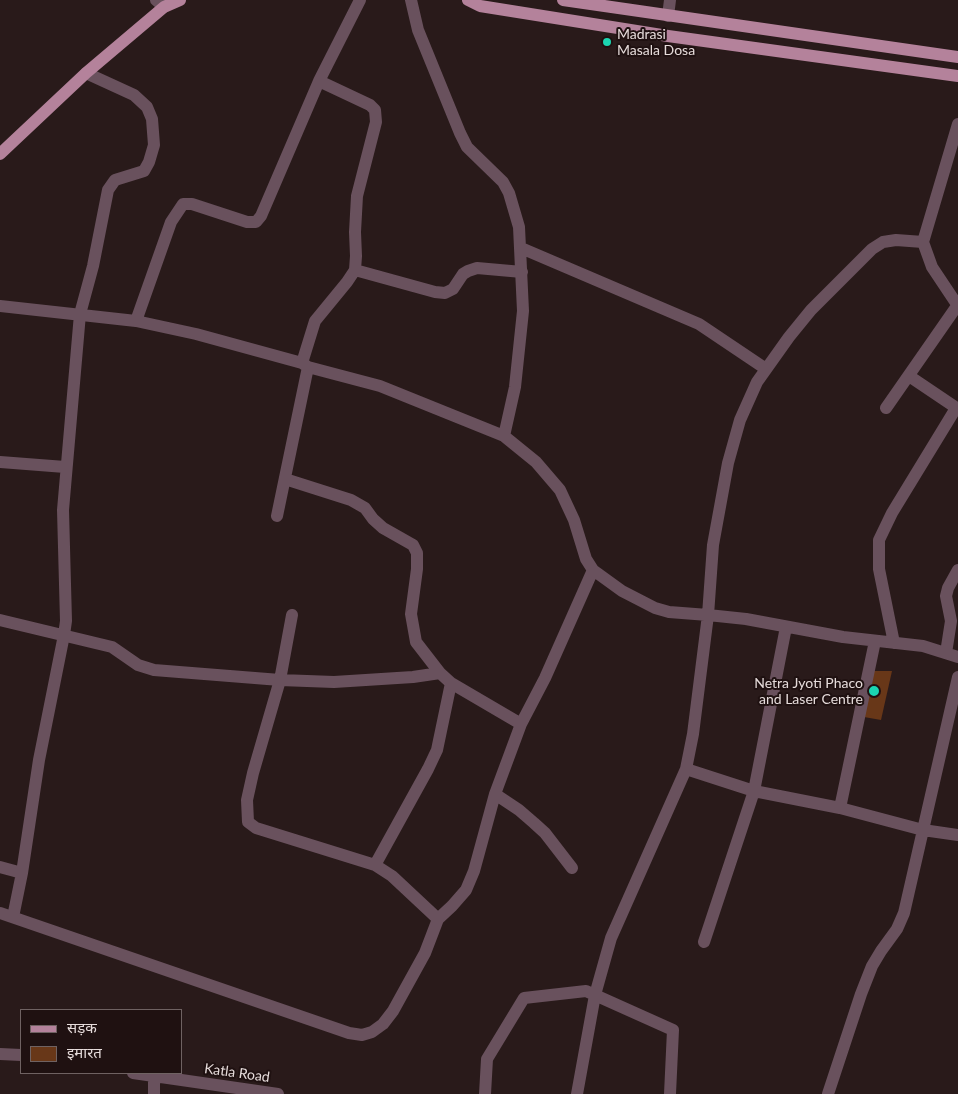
<!DOCTYPE html>
<html>
<head>
<meta charset="utf-8">
<style>
  body { margin:0 }
  #map { position:relative; width:958px; height:1094px; overflow:hidden; background:#291a1a; font-family:Lato,"Noto Sans Devanagari",sans-serif }
  canvas { display:block }
  .legend { position:absolute; left:20px; top:1009px; width:162px; height:65px; box-sizing:border-box; background:#1f1111; border:1px solid #6f6262; margin:0; padding:6px 9px; list-style:none; font-size:15px; color:#e6dcdb }
  .legend li { display:flex; align-items:center; gap:10px; height:25px }
  .legend b { width:25px; border:1px solid #6f6262 }
</style>
</head>
<body>
<div id="map">
<canvas width="958" height="1094"></canvas>
<ul class="legend">
<li><b style="height:6px;background:#b4829b"></b>सड़क</li>
<li><b style="height:14px;background:#683718"></b>इमारत</li>
</ul>
</div>
<script>
const g = document.querySelector('canvas').getContext('2d');
g.lineJoin = 'round';
function fillPath(path, color) { g.fillStyle = color; g.fill(path, 'evenodd'); }
const poly = rows => new Path2D(rows.map(r => 'M' + r).join(''));
function stroke(path, color, width, dash) { g.strokeStyle = color; g.lineWidth = width; g.lineCap = dash ? 'butt' : 'round'; g.setLineDash(dash || []); g.stroke(path); }
function label(font, color, halo, rows, align = 'center') {
  g.font = font + ' Lato,sans-serif'; g.lineWidth = 4; g.setLineDash([]); g.textBaseline = 'middle'; g.strokeStyle = halo; g.fillStyle = color; for (const [text, x, y, turn = 0] of rows) {
    g.save(); g.translate(x, y); g.rotate((+turn || 0) * Math.PI / 180); g.textAlign = isNaN(turn) ? turn : align; if (halo) g.strokeText(text, 0, 0); g.fillText(text, 0, 0); g.restore();
  }
}
fillPath(poly([
  [873,671,892,671,881,720,864,717]
]), '#683718');
stroke(poly([
  [156,0,164,7],
  [411,0,418,30,460,133,467,147,503,182,509,193,519,227,523,311,515,387,504,436],
  [668,16,670,0],
  [958,124,923,242,932,267,958,306],
  [521,248,699,324,766,369],
  [355,270,435,292,445,293,453,289,463,274,468,271,477,268,522,272],
  [0,306,136,321,196,334,302,363,308,367,380,386,504,436,536,462,560,490,574,520,586,559,593,570,622,591,655,608,669,612,708,615,713,545,728,463,740,420,757,382,789,337,811,310,872,249,883,242,896,240,923,242],
  [136,321,171,222,183,204,192,204,247,222,256,222,261,216,319,81,360,0],
  [302,363,315,321,347,282,355,270,356,256,355,232,357,196,376,122,375,110,370,105,319,81],
  [909,376,958,409],
  [886,408,957,306],
  [0,462,65,467],
  [285,479,351,500,365,508,373,519,383,528,413,545,417,553,417,569,411,614,416,642,440,673,451,683,521,724],
  [277,516,308,367],
  [292,615,280,680,253,773,247,800,248,822,256,828,375,865,392,876,438,919],
  [0,620,112,647,138,665,154,670,280,680,334,682,413,677,440,673],
  [894,643,879,569,879,540,892,513,956,408],
  [946,653,951,621,946,596,948,588,958,570],
  [686,769,754,791,840,808,923,830,958,835],
  [495,794,519,810,534,823,545,833,572,868],
  [840,808,875,641],
  [375,865,428,769,437,750,451,683],
  [0,867,22,873],
  [0,913,349,1033,362,1035,372,1032,383,1024,393,1011,425,953,438,919,452,906,466,890,474,871,495,794,521,724,545,678,593,570],
  [13,917,22,873,39,760,64,635,66,621,63,510,80,314,93,266,108,190,115,180,144,171,149,162,154,145,152,119,147,107,134,95,86,73],
  [704,942,754,791,786,627],
  [0,1054,21,1055],
  [133,1073,278,1094],
  [154,1094,154,1076],
  [485,1094,487,1059,524,998,586,991,673,1030,670,1094],
  [577,1094,595,995,611,938,686,769,693,734,708,615,746,619,843,637,923,646,958,657],
  [828,1094,861,994,872,966,881,951,897,929,904,913,958,677]
]), '#69515d', 12);
stroke(poly([
  [468,0,480,6,668,36,958,76],
  [563,0,958,57],
  [0,154,86,73,164,7,180,0]
]), '#b4829b', 12);
for (const [x, y, r, color] of [
  [607,42,5,"#1bd5b1"],
  [874,691,6,"#1bd5b1"]
]) { const dot = new Path2D(); dot.arc(x, y, r, 0, 2 * Math.PI); g.fillStyle = color; g.fill(dot); stroke(dot, '#1f1111', 2); }
label('14px', '#e6dcdb', '#1f1111', [
  ["Madrasi",617,34],
  ["Masala Dosa",617,50],
  ["Netra Jyoti Phaco",863,683,"right"],
  ["and Laser Centre",863,699,"right"]
], 'left');
label('14px', '#e6dcdb', '#1f1111', [
  ["Katla Road",237,1073,8]
]);
</script>
</body>
</html>
